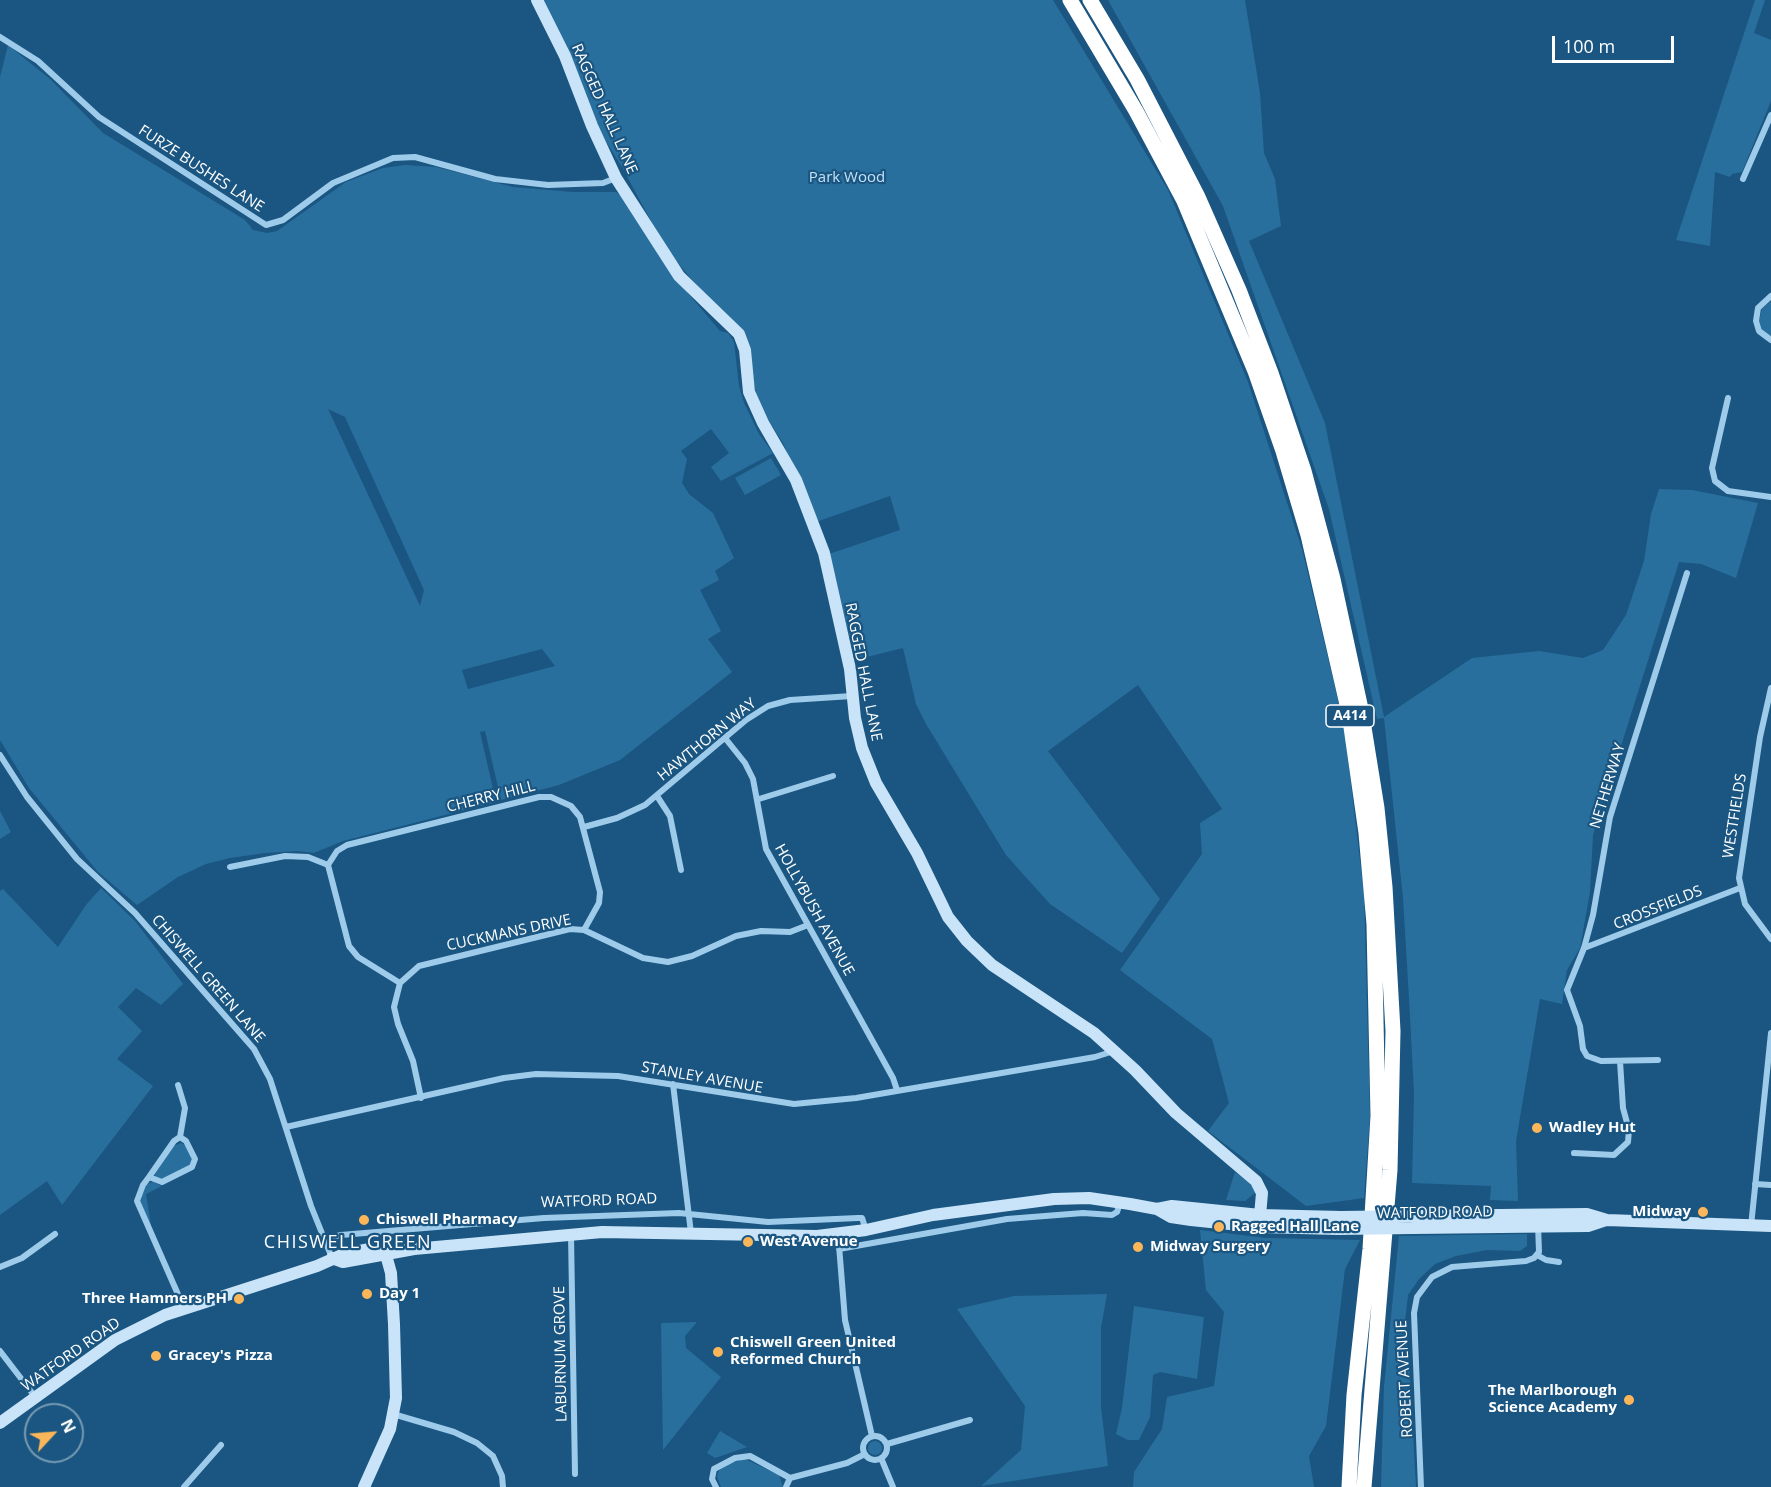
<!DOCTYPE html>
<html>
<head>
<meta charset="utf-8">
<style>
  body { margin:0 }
  #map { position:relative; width:1771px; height:1487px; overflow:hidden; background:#1a5681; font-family:"Open Sans",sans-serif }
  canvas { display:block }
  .north { position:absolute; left:24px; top:1403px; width:60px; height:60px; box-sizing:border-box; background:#1a5681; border:2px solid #769ab3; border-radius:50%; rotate:64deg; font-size:16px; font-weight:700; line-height:24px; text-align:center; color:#fff }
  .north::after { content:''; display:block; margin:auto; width:21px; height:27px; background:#fcb65a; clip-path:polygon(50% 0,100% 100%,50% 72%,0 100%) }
  .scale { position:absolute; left:1552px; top:36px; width:122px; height:27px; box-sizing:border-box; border:3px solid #fff; border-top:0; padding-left:8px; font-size:18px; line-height:21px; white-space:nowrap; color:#fff; -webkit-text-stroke:4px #1a5681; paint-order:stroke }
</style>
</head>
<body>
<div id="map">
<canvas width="1771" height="1487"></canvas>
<div class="north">N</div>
<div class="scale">100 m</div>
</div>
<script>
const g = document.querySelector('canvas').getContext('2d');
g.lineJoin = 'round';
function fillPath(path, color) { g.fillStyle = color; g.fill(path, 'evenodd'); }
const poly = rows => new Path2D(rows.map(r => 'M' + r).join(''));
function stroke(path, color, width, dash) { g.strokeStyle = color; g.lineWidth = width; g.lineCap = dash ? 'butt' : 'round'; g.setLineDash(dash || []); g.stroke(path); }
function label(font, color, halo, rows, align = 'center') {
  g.font = font + ' "Open Sans",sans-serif'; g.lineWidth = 4.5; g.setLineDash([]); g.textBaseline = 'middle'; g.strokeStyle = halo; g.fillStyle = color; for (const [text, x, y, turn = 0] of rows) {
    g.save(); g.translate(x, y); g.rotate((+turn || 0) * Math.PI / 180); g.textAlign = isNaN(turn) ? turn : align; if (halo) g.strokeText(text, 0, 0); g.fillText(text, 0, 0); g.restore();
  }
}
fillPath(poly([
  [535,0,1053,0,1168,190,1248,382,1302,549,1344,725,1364,894,1370,1117,1364,1198,1306,1206,1208,1131,1229,1103,1212,1039,1120,970,1202,854,1200,823,1222,809,1138,685,1048,751,1160,899,1122,953,1050,904,1006,855,926,724,916,704,903,648,855,660,829,554,900,530,890,496,816,522,783,443,758,404,745,336,714,307,665,247,623,169,594,122],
  [1108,0,1245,0,1260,93,1264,153,1275,179,1281,226,1249,241,1325,423,1384,717,1472,658,1539,651,1583,658,1603,650,1626,615,1644,561,1651,514,1659,489,1692,490,1758,503,1736,578,1701,564,1679,562,1593,835,1590,892,1580,948,1567,970,1562,1004,1540,999,1516,1141,1518,1201,1490,1200,1491,1186,1412,1183,1414,1093,1409,998,1403,898,1384,718,1377,719,1329,509,1223,206],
  [1755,0,1765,0,1754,33,1771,40,1771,101,1742,172,1732,174,1730,177,1715,172,1710,246,1676,240],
  [8,45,50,79,103,133,245,220,253,230,267,233,277,231,346,182,383,168,405,165,436,167,513,187,573,192,616,192,629,203,675,278,720,331,728,333,734,342,739,386,744,403,759,434,773,453,721,481,711,467,729,453,711,429,681,451,687,459,682,483,689,494,713,513,734,558,715,571,719,580,700,590,721,631,708,639,732,672,620,760,559,785,501,800,485,731,480,732,496,802,343,841,314,853,298,851,265,853,230,858,206,864,178,877,137,905,98,872,29,788,0,740,0,77],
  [328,409,345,417,424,590,420,606],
  [542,649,555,666,468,689,462,670],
  [1771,301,1771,337,1762,330,1759,321,1762,309],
  [771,458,781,475,745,495,735,478],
  [0,811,11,832,0,839],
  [101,888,135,921,183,984,161,1005,136,988,118,1007,142,1031,117,1059,153,1086,62,1205,47,1181,0,1215,0,891,3,889,58,947,86,905],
  [181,1143,185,1145,192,1157,192,1164,162,1180,156,1178,155,1174,174,1146],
  [1235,1172,1249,1182,1256,1192,1245,1201,1226,1200],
  [153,1182,162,1186,146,1194,152,1232,140,1201,147,1184],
  [1200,1230,1266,1238,1360,1240,1345,1269,1326,1426,1309,1456,1314,1487,1133,1487,1134,1472,1162,1429,1167,1397,1214,1386,1224,1312,1206,1290],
  [1527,1234,1527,1246,1520,1251,1487,1250,1456,1256,1435,1264,1419,1279,1408,1295,1405,1322,1410,1376,1416,1487,1381,1487,1384,1387,1399,1236],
  [1107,1294,1101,1328,1101,1407,1108,1466,981,1486,1021,1450,1025,1406,957,1309,1014,1296],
  [1134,1306,1204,1317,1197,1379,1160,1372,1153,1375,1150,1417,1139,1440,1128,1440,1116,1434,1122,1408],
  [697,1322,685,1336,686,1348,721,1377,663,1450,661,1323],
  [720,1431,747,1447,715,1458,707,1453],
  '868 1448a7 7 0 1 1 14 0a7 7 0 1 1-14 0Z',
  [745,1459,779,1475,783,1487,721,1487,717,1477,719,1470,728,1464]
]), '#296f9e');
stroke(poly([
  [0,37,38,61,99,117,266,225,283,220,333,183,393,158,415,157,495,179,548,185,603,183,616,178],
  [1743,179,1771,115],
  [1771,296,1758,308,1756,321,1759,331,1771,340],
  [1728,398,1712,468,1715,481,1728,491,1771,497],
  [1771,688,1760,737,1739,878,1745,904,1771,939],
  [725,738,745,763,753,779,766,849,893,1078,897,1090],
  [0,755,27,797,77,859,135,913,254,1049,270,1079,311,1206,332,1258],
  [657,796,670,816,681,870],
  [759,799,833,776],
  [584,827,617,818,645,805,746,720,768,706,790,700,852,696],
  [328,865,337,851,347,845,539,797,551,797,571,806,580,817,600,892,599,903,584,930],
  [328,865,349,946,358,957,400,983],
  [230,867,285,856,308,857,328,865],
  [1584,948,1740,888],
  [1658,1060,1601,1061,1587,1056,1583,1049,1580,1026,1567,990,1584,948,1593,915,1610,817,1687,573],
  [673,1084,691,1233],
  [178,1085,185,1108,180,1137],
  [421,1098,413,1061,398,1024,394,1007,400,983,419,966,570,929,584,930,643,958,668,962,692,956,736,936,761,931,790,932,808,925],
  [286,1127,504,1078,536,1074,618,1076,794,1104,856,1098,1095,1057,1114,1051],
  [1574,1153,1614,1155,1628,1142,1629,1130,1623,1108,1620,1061],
  [149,1177,162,1182,192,1167,195,1159,186,1141,180,1137,174,1141,149,1177,143,1185,137,1201,184,1308],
  [1755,1184,1771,1185],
  [1751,1226,1771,1033],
  [838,1233,845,1320,872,1436],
  [571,1235,575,1474],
  [326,1239,341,1235,544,1218,679,1213,768,1222,858,1218,862,1218,866,1230],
  [839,1249,1007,1219,1083,1213,1112,1215,1117,1212,1120,1203],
  [1537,1255,1546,1260,1559,1262],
  [0,1267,22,1258,55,1234],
  [0,1351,36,1398],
  [393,1414,454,1432,477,1443,493,1456,502,1476,503,1487],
  '863 1448a12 12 0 1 1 24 0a12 12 0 1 1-24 0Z',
  [887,1444,970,1420],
  [881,1458,893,1487],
  [184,1487,221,1445],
  [716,1487,712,1479,714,1469,735,1458,750,1456,790,1478,847,1463,865,1454],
  [786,1487,790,1478],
  [1421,1487,1414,1313,1417,1297,1432,1277,1452,1267,1526,1261,1534,1258,1539,1252,1538,1224]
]), '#9ecbea', 6);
stroke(poly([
  [537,0,565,56,592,126,616,178,679,276,739,334,745,350,749,392,763,423,796,480,824,553,850,669,855,718,862,748,876,783,917,853,948,917,967,941,992,965,1094,1033,1135,1070,1176,1113,1256,1181,1262,1193,1259,1227],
  [1157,1209,1172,1206,1260,1215,1341,1217],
  [1414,1216,1587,1214,1607,1220,1771,1226],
  [1413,1228,1588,1226,1606,1220],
  [332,1258,343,1262,414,1249,602,1232,817,1236,866,1230,933,1215,1054,1199,1089,1198,1130,1204,1157,1209,1171,1217,1191,1220,1259,1227,1338,1229],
  [0,1423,115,1340,165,1315,317,1266,344,1254,375,1248,386,1255],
  [364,1487,390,1429,396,1398,394,1324,391,1273,386,1255]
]), '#c9e4f8', 12);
stroke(poly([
  [1070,0,1136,111,1184,201,1255,371,1283,451,1308,535,1349,713,1366,833,1374,924,1378,1116,1370,1249,1354,1395,1349,1487],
  [1090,0,1137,79,1198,197,1239,290,1271,373,1304,471,1333,579,1361,709,1377,808,1385,887,1393,1031,1390,1170,1364,1487]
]), '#fff', 15);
stroke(poly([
  [1341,1217,1414,1216],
  [1338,1229,1413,1228]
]), '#c9e4f8', 12);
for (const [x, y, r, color] of [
  [1537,1128,6,"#fcb65a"],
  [1703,1212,6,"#fcb65a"],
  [364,1220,6,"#fcb65a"],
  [1219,1227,6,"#fcb65a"],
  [748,1242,6,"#fcb65a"],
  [1138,1247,6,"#fcb65a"],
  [367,1294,6,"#fcb65a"],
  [239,1299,6,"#fcb65a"],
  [718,1352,6,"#fcb65a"],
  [156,1356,6,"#fcb65a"],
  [1629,1400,6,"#fcb65a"]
]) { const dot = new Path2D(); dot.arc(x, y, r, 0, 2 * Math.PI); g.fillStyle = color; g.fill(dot); stroke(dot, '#1a5681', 2); }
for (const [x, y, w] of [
  [1350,716,48]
]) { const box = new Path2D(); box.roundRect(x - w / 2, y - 11, w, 22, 4.5); g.fillStyle = '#1a5681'; g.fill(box); stroke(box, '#fff', 1.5); }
label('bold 14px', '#fff', null, [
  ["A414",1350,716]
]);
label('15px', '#fff', '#1a5681', [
  ["RAGGED HALL LANE",604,109,66],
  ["FURZE BUSHES LANE",201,169,33],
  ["RAGGED HALL LANE",863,672,79],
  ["HAWTHORN WAY",707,740,-39],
  ["NETHERWAY",1608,786,-73],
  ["CHERRY HILL",491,797,-14],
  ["WESTFIELDS",1735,816,-81],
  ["CROSSFIELDS",1658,908,-22],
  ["HOLLYBUSH AVENUE",814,910,61],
  ["CUCKMANS DRIVE",509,933,-12],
  ["CHISWELL GREEN LANE",208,979,49],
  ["STANLEY AVENUE",702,1078,10],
  ["WATFORD ROAD",599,1201,-2],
  ["WATFORD ROAD",1435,1213,-1],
  ["LABURNUM GROVE",561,1354,-91],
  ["WATFORD ROAD",71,1355,-35],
  ["ROBERT AVENUE",1405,1379,-93]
]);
label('15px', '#c2e2f8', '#1a5681', [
  ["Park Wood",847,178]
]);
label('bold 15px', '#fff', '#1a5681', [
  ["Wadley Hut",1549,1128],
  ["Midway",1691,1212,"right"],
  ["Chiswell Pharmacy",376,1220],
  ["Ragged Hall Lane",1231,1227],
  ["West Avenue",760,1242],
  ["Midway Surgery",1150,1247],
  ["Day 1",379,1294],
  ["Three Hammers PH",227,1299,"right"],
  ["Chiswell Green United",730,1343],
  ["Reformed Church",730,1360],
  ["Gracey's Pizza",168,1356],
  ["The Marlborough",1617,1391,"right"],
  ["Science Academy",1617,1408,"right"]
], 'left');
g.letterSpacing = '1.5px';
label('18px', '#fff', '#1a5681', [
  ["CHISWELL GREEN",348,1243]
]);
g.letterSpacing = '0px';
</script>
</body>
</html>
